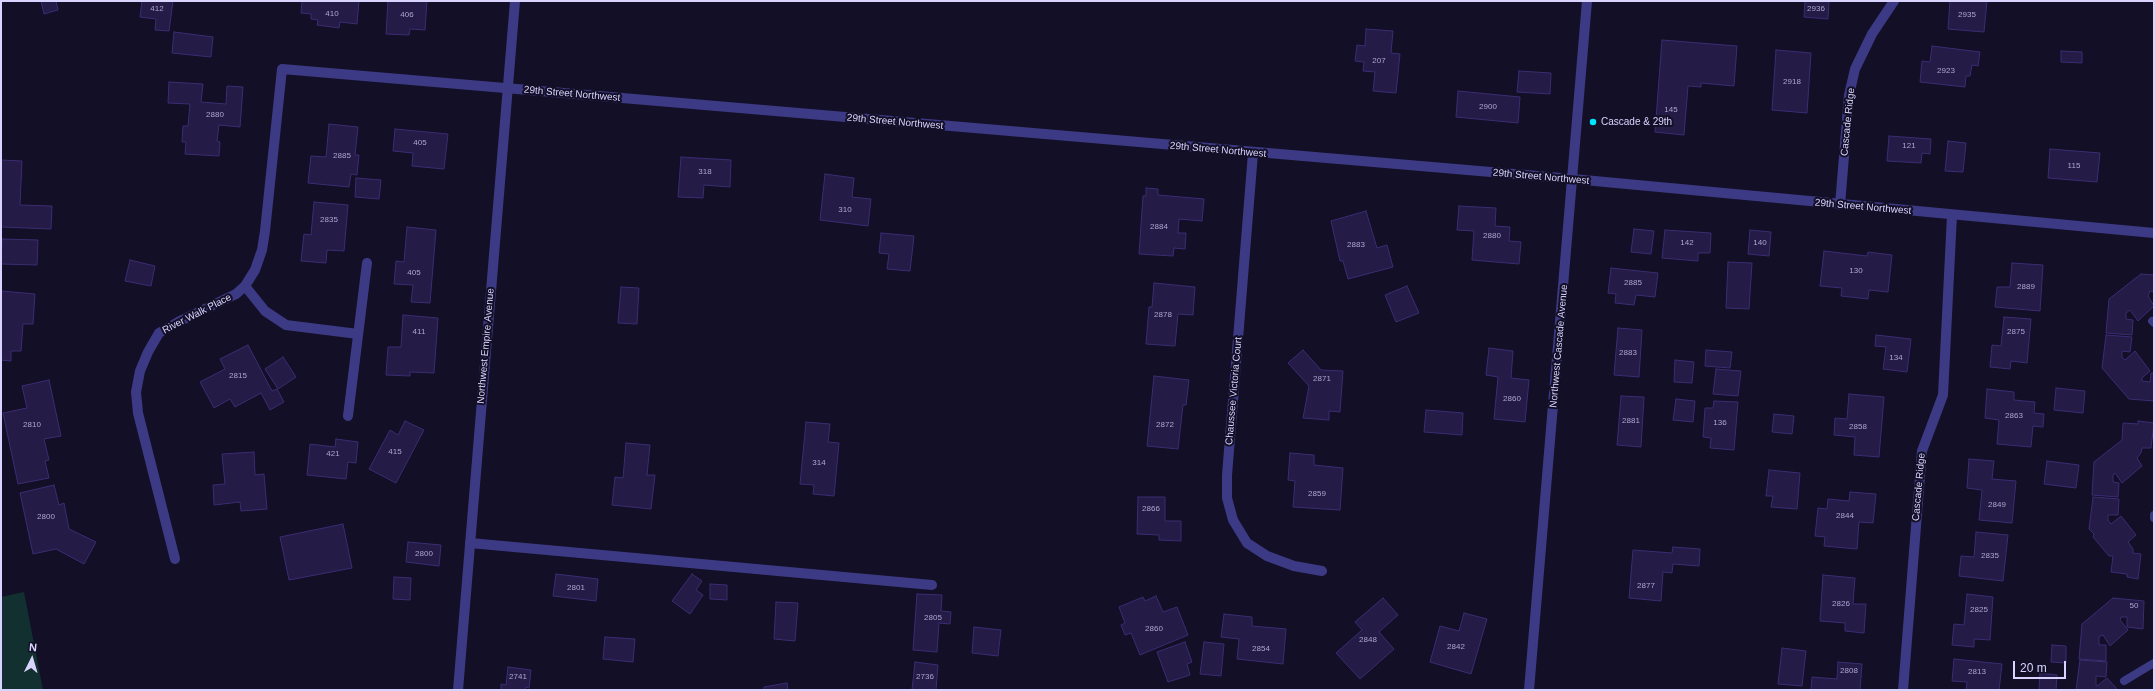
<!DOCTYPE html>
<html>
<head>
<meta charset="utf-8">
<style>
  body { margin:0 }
  #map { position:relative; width:2155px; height:691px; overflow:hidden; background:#130f26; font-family:Helvetica,sans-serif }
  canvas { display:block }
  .frame { position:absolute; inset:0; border:2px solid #d9d4ff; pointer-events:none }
  .north { position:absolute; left:12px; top:639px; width:40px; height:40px; -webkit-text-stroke:3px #130f26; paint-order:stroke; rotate:5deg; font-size:11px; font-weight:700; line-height:16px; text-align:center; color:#d9d4ff }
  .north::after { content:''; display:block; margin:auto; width:14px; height:18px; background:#d9d4ff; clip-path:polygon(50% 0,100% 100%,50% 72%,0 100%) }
  .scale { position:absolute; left:2013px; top:661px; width:53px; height:18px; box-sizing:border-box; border:2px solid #d9d4ff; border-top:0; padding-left:5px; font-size:12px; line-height:14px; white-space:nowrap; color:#d9d4ff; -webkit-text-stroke:3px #130f26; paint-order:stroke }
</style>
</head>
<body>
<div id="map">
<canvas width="2155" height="691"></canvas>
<div class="frame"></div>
<div class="north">N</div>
<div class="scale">20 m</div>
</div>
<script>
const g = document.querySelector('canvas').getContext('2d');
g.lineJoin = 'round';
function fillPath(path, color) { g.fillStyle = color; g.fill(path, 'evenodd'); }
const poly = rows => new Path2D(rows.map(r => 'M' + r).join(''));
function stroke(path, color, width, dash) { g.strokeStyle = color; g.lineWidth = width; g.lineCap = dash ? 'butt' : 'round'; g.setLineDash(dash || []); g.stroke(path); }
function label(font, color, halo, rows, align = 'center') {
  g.font = font + ' Helvetica,sans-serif'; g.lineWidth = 4; g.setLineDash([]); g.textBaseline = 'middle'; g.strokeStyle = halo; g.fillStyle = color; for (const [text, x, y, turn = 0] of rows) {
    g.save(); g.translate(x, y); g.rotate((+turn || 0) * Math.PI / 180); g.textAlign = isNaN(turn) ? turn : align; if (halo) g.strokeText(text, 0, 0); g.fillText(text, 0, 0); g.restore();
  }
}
fillPath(poly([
  [24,592,43,690,1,690,1,597]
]), '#12302f');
const building = poly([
  [41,1,56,1,58,10,44,14,41,1],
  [142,1,173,1,169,31,155,30,156,19,140,17,142,1],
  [302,1,359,1,357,24,340,22,339,28,317,25,318,20,311,19,311,14,301,13,302,1],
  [388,1,427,1,425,30,410,29,409,35,386,34,388,1],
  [1805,1,1829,1,1828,19,1804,17,1805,1],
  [1950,1,1987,1,1984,32,1948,29,1950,1],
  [1366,29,1393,31,1391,53,1400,54,1396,93,1373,91,1375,72,1363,71,1364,62,1355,61,1357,45,1365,46,1366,29],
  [174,32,213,37,211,57,172,53,174,32],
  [1662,40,1737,46,1734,86,1701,83,1701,87,1688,86,1684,135,1655,132,1662,40],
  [1932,46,1980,52,1978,66,1972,65,1970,76,1966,76,1965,87,1920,82,1922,61,1930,62,1932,46],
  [1776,50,1811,53,1807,113,1772,110,1776,50],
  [2061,51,2082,52,2082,63,2061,62,2061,51],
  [1519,71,1551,73,1550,94,1517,92,1519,71],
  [169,82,203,84,201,102,226,104,227,86,243,87,240,127,219,125,217,141,220,142,219,156,185,154,186,142,182,142,183,126,188,126,190,104,168,103,169,82],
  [1458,91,1520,97,1518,123,1456,117,1458,91],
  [329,124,358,127,355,155,359,155,357,175,351,174,349,187,308,183,311,156,326,157,329,124],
  [395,129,448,134,444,169,412,166,413,153,393,151,395,129],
  [1889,136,1931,139,1930,154,1922,153,1921,163,1887,161,1889,136],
  [1948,141,1966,143,1963,172,1945,171,1948,141],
  [2050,149,2100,153,2097,182,2048,178,2050,149],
  [681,157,731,160,730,187,704,185,703,198,678,197,681,157],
  [1,160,22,161,20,205,52,206,51,229,1,227,1,160],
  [825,174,854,178,852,197,871,199,868,226,820,220,825,174],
  [356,178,381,180,379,199,355,197,356,178],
  [1146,188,1158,189,1158,195,1204,199,1202,221,1179,219,1178,233,1186,233,1185,249,1174,248,1173,256,1139,254,1143,196,1146,196,1146,188],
  [314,202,348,205,344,251,327,250,326,263,301,261,304,234,311,235,314,202],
  [1459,206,1496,208,1495,226,1510,227,1509,241,1521,242,1519,264,1472,260,1474,231,1457,230,1459,206],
  [1366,211,1377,248,1387,245,1393,267,1348,279,1343,261,1340,261,1331,221,1366,211],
  [407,227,436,230,430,303,411,302,413,285,394,284,396,261,404,262,407,227],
  [1634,229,1654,231,1651,254,1631,252,1634,229],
  [1665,230,1711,233,1710,253,1698,253,1698,261,1662,258,1665,230],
  [1750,230,1771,232,1769,256,1748,254,1750,230],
  [881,233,914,236,910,271,887,269,889,254,879,253,881,233],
  [2,239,38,240,37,265,1,264,2,239],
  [1824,251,1867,256,1868,252,1892,255,1888,292,1869,290,1868,299,1841,296,1842,288,1820,286,1824,251],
  [130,260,155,266,151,286,125,281,130,260],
  [1728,262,1752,263,1749,309,1726,308,1728,262],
  [2012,263,2043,265,2040,311,1995,307,1997,287,2010,287,2012,263],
  [1611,268,1658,273,1655,297,1636,295,1634,305,1615,303,1616,294,1608,293,1611,268],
  [2141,274,2154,275,2154,292,2150,291,2148,296,2154,306,2138,321,2130,310,2126,313,2126,319,2133,320,2132,335,2106,333,2109,299,2141,274],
  [1154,283,1195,287,1193,315,1178,314,1175,346,1146,344,1149,307,1152,307,1154,283],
  [1407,286,1419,313,1396,322,1385,295,1407,286],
  [621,287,639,288,637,324,618,323,621,287],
  [1,291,35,294,33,324,23,324,21,351,11,351,11,361,1,360,1,291],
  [403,315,438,318,434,373,410,372,410,376,386,375,388,347,401,347,403,315],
  [2004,317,2031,319,2027,363,2011,361,2010,369,1990,367,1992,345,2001,346,2004,317],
  [1618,328,1642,330,1639,377,1614,375,1618,328],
  [1876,335,1911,339,1907,372,1883,369,1886,347,1875,346,1876,335],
  [2106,335,2132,337,2130,352,2122,351,2122,357,2125,360,2135,351,2150,371,2142,378,2142,381,2150,382,2151,373,2154,373,2154,401,2129,399,2102,368,2106,335],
  [248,345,272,391,277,389,284,402,270,410,261,393,235,407,230,399,214,408,200,382,225,369,220,359,248,345],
  [1489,348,1513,351,1511,378,1529,380,1525,422,1494,419,1498,377,1486,375,1489,348],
  [1303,350,1321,370,1343,371,1340,412,1329,411,1329,420,1303,418,1309,386,1288,363,1303,350],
  [1706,350,1732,352,1730,368,1705,366,1706,350],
  [283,357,296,377,278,389,265,369,283,357],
  [1675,360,1694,362,1692,383,1674,382,1675,360],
  [1716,369,1741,371,1738,396,1713,394,1716,369],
  [1154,376,1189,380,1186,405,1183,405,1178,449,1147,446,1154,376],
  [49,380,61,436,44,439,49,460,45,461,49,478,18,484,3,413,27,408,22,386,49,380],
  [2056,388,2085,391,2083,413,2054,410,2056,388],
  [1987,389,2014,392,2014,400,2035,402,2034,413,2044,414,2043,427,2033,426,2031,447,1997,444,1999,420,1985,418,1987,389],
  [1849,394,1884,397,1879,457,1854,455,1855,437,1834,435,1835,418,1847,419,1849,394],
  [1621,396,1644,397,1641,447,1617,445,1621,396],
  [1676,399,1695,401,1693,422,1673,420,1676,399],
  [1714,401,1738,402,1734,450,1710,448,1711,438,1703,437,1705,408,1713,408,1714,401],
  [1426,410,1463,413,1462,435,1424,432,1426,410],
  [1774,414,1794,416,1792,434,1772,432,1774,414],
  [405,421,424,430,396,483,369,469,390,430,398,435,405,421],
  [2138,421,2154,423,2151,448,2142,448,2141,453,2137,458,2142,466,2122,483,2115,473,2113,475,2113,482,2119,483,2118,497,2092,495,2094,462,2122,440,2123,423,2138,424,2138,421],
  [806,422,830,424,828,442,839,443,834,496,813,494,814,485,800,484,806,422],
  [336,439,358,442,356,463,348,462,346,479,307,475,310,444,335,447,336,439],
  [626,443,650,445,647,475,655,475,651,509,612,505,615,477,623,478,626,443],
  [254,452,255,475,264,474,267,509,241,511,240,502,214,505,213,485,225,484,222,454,254,452],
  [1290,453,1314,455,1314,465,1343,468,1340,510,1293,507,1295,481,1288,480,1290,453],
  [1969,459,1994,461,1992,479,2016,481,2012,523,1979,520,1982,490,1967,488,1969,459],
  [2047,461,2079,465,2076,488,2044,484,2047,461],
  [1769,470,1800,473,1797,509,1771,507,1773,496,1766,496,1769,470],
  [54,485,59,505,64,503,69,529,96,542,84,564,56,549,33,554,20,493,54,485],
  [1850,492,1876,494,1873,523,1859,522,1857,549,1824,546,1825,537,1815,536,1818,508,1827,509,1828,499,1849,501,1850,492],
  [1138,497,1165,497,1165,521,1181,521,1181,541,1159,540,1159,535,1137,534,1138,497],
  [2093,497,2119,499,2118,515,2108,515,2108,520,2111,524,2121,516,2136,535,2128,542,2133,549,2133,553,2141,554,2138,579,2127,577,2127,574,2111,572,2113,556,2109,556,2093,537,2094,534,2089,529,2093,497],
  [343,524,352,568,289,580,280,537,343,524],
  [1976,532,2008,535,2003,581,1959,576,1961,556,1974,557,1976,532],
  [408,542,441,545,439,566,406,562,408,542],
  [1673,547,1700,549,1699,566,1673,564,1672,573,1663,572,1661,601,1629,598,1633,550,1672,553,1673,547],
  [556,574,598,579,596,601,553,596,556,574],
  [692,574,702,581,696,590,703,595,690,614,672,601,692,574],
  [1823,575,1855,578,1853,604,1866,604,1864,633,1845,631,1845,623,1820,621,1823,575],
  [394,577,411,578,410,600,393,599,394,577],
  [710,584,727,585,727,600,710,599,710,584],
  [917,594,942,595,941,611,951,612,950,624,939,623,937,652,913,650,917,594],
  [1967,594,1993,597,1990,640,1974,639,1974,647,1952,645,1954,624,1964,625,1967,594],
  [1156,596,1163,612,1177,607,1188,635,1140,655,1131,633,1125,635,1121,625,1125,623,1119,607,1143,597,1145,601,1156,596],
  [1383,598,1398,615,1379,632,1394,649,1360,679,1336,653,1362,630,1355,622,1383,598],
  [2113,598,2144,601,2143,629,2127,627,2127,617,2121,617,2120,620,2128,630,2110,646,2103,635,2099,637,2099,645,2106,645,2106,661,2079,659,2082,624,2113,598],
  [776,602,798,603,795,641,774,639,776,602],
  [1464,613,1487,619,1471,674,1430,662,1440,626,1459,631,1464,613],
  [1224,614,1252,617,1252,626,1286,629,1283,664,1237,659,1239,639,1221,637,1224,614],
  [974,627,1001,630,998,656,972,653,974,627],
  [605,637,635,639,633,662,603,659,605,637],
  [1185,642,1192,662,1187,664,1190,675,1168,682,1157,652,1185,642],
  [1204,642,1224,644,1221,676,1200,674,1204,642],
  [2052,645,2066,646,2066,663,2051,662,2052,645],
  [1782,648,1806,651,1802,686,1778,684,1782,648],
  [1954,659,2002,664,1999,690,1966,690,1967,682,1952,681,1954,659],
  [2080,660,2107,662,2106,677,2096,676,2096,685,2097,686,2107,678,2118,690,2076,690,2080,660],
  [915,662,938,665,936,690,940,690,912,690,915,662],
  [1838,662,1862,664,1860,690,1811,690,1812,677,1837,679,1838,662],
  [508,667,531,670,529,688,526,687,525,690,501,690,501,684,506,685,508,667],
  [2040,673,2057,675,2056,690,2039,690,2040,673],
  [787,683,788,690,764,690,764,687,787,683]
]);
fillPath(building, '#241b47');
stroke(building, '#3b2d73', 1);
stroke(poly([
  [2152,321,2154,323],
  [2154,515,2154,518],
  [2124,681,2154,663]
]), '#3d3a85', 8);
stroke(poly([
  [1253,153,1227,475,1227,498,1233,520,1247,543,1267,556,1294,566,1322,571],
  [1840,205,1849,95,1855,69,1872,34,1894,1],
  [245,286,265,311,286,325,358,334],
  [348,416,367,263],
  [470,543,932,585],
  [175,559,138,413,136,392,140,371,148,352,159,333,178,322,236,294,245,286,255,270,262,250,265,231,282,69,1573,179,2154,233],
  [1903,690,1922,451,1943,395,1952,215]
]), '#3d3a85', 10);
stroke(poly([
  [458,690,515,1],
  [1529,690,1587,1]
]), '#3d3a85', 10);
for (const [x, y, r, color] of [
  [1593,122,4,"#00e5ff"]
]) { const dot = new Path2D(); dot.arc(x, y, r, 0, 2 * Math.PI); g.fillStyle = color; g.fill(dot); stroke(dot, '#130f26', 1.5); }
label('8px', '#aca6d1', null, [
  ["412",157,9],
  ["2936",1816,9],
  ["410",332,14],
  ["406",407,15],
  ["2935",1967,15],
  ["207",1379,61],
  ["2923",1946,71],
  ["2918",1792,82],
  ["2900",1488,107],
  ["145",1671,110],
  ["2880",215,115],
  ["405",420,143],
  ["121",1909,146],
  ["2885",342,156],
  ["115",2074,166],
  ["318",705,172],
  ["310",845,210],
  ["2835",329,220],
  ["2884",1159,227],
  ["2880",1492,236],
  ["142",1687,243],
  ["140",1760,243],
  ["2883",1356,245],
  ["130",1856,271],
  ["405",414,273],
  ["2885",1633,283],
  ["2889",2026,287],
  ["2878",1163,315],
  ["411",419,332],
  ["2875",2016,332],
  ["2883",1628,353],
  ["134",1896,358],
  ["2815",238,376],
  ["2871",1322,379],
  ["2860",1512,399],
  ["2863",2014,416],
  ["2881",1631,421],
  ["136",1720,423],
  ["2810",32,425],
  ["2872",1165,425],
  ["2858",1858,427],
  ["415",395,452],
  ["421",333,454],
  ["314",819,463],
  ["2859",1317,494],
  ["2849",1997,505],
  ["2866",1151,509],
  ["2844",1845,516],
  ["2800",46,517],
  ["2800",424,554],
  ["2835",1990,556],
  ["2877",1646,586],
  ["2801",576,588],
  ["2826",1841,604],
  ["50",2134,606],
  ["2825",1979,610],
  ["2805",933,618],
  ["2860",1154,629],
  ["2848",1368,640],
  ["2842",1456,647],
  ["2854",1261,649],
  ["2808",1849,671],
  ["2813",1977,672],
  ["2741",518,677],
  ["2736",925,677]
]);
label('10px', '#d9d4ff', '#130f26', [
  ["29th Street Northwest",572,94,5],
  ["29th Street Northwest",895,122,5],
  ["Cascade Ridge",1848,122,-84],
  ["29th Street Northwest",1218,150,5],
  ["29th Street Northwest",1541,177,5],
  ["29th Street Northwest",1863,207,5],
  ["River Walk Place",197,314,-27],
  ["Northwest Empire Avenue",486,346,-85],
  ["Northwest Cascade Avenue",1559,346,-85],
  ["Chaussee Victoria Court",1234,391,-85],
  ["Cascade Ridge",1919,487,-85]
]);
label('10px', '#d9d4ff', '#130f26', [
  ["Cascade & 29th",1601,122]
], 'left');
</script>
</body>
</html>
